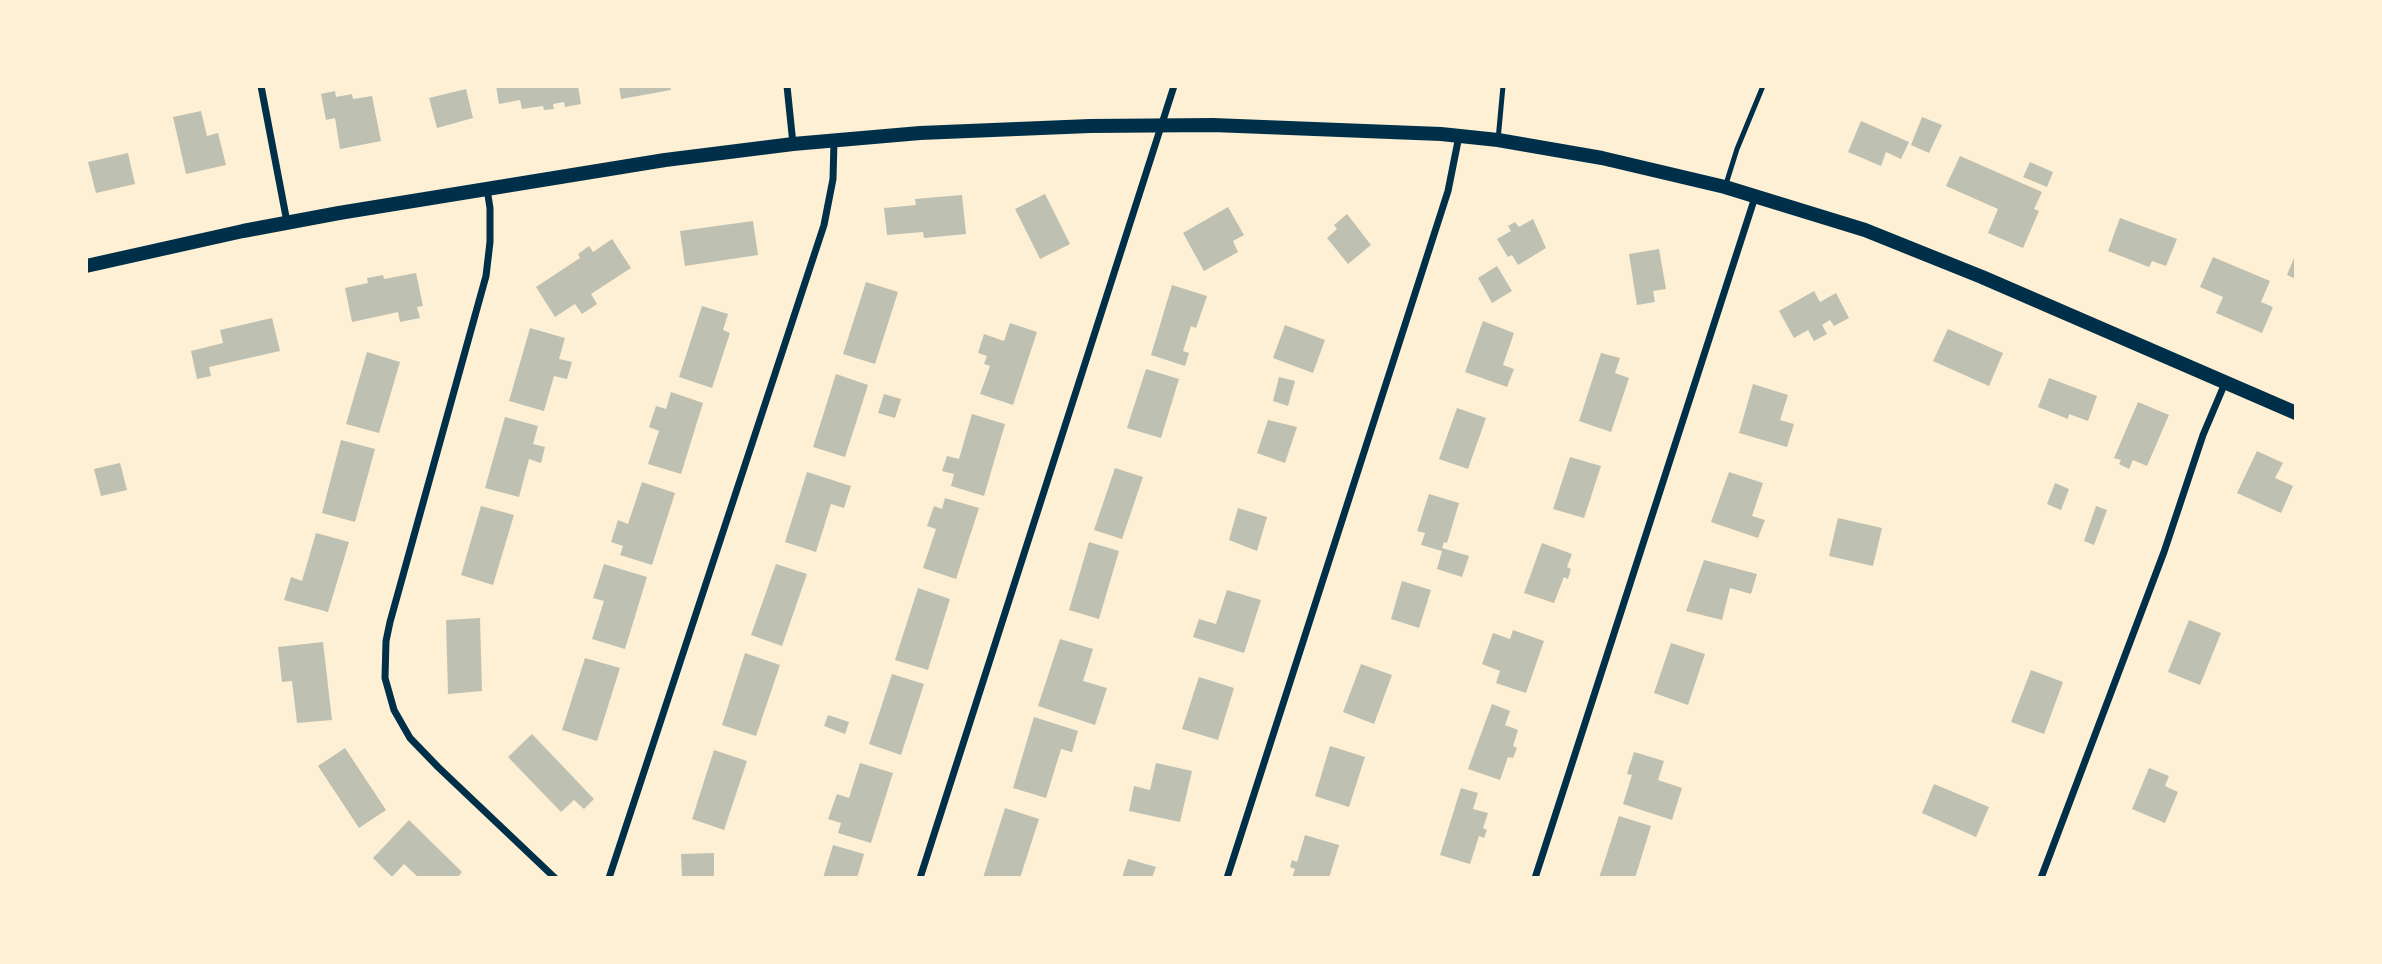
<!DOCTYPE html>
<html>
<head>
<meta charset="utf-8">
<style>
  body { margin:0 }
  #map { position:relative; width:2382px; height:964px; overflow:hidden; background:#fdf0d5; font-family:"DM Sans",sans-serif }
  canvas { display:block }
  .frame { position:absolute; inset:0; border:88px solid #fdf0d5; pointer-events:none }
</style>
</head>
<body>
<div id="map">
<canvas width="2382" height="964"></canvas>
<div class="frame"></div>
</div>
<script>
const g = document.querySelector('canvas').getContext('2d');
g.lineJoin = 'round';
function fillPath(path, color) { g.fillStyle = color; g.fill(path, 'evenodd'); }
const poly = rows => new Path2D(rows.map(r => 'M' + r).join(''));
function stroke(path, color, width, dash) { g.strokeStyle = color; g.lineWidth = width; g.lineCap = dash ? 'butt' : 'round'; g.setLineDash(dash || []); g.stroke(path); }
fillPath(poly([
  [496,86,578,86,581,104,565,107,564,102,553,104,554,109,544,110,543,106,522,109,520,100,499,104],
  [619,86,670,86,671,90,621,99],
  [466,89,473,118,437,128,429,98],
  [335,91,336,97,352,94,353,99,372,96,381,141,340,149,335,118,326,120,321,94],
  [201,111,207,136,218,133,226,165,186,174,173,117],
  [1922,117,1942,125,1929,153,1911,145],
  [1861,121,1909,142,1901,159,1886,152,1881,166,1848,152],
  [128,153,135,184,96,193,88,162],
  [1960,156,2042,192,2034,209,2039,211,2023,248,1988,233,1998,209,1946,186],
  [2030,162,2053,172,2047,187,2023,177],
  [1045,194,1070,244,1040,259,1015,209],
  [962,195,966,234,924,238,923,232,887,235,884,208,916,205,915,199],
  [1228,207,1244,235,1233,241,1238,252,1204,271,1183,233],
  [1347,214,1371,245,1348,264,1327,238,1337,229,1334,225],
  [2120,218,2177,239,2166,266,2152,261,2149,267,2108,251],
  [1533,219,1546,248,1518,265,1512,255,1508,257,1497,239,1511,231,1508,226,1515,222,1519,227],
  [753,221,758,255,685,266,680,231],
  [612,239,631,268,591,294,597,304,582,314,575,304,555,317,536,287,580,258,578,254,589,246,593,252],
  [1659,249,1666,289,1653,291,1655,302,1637,305,1629,254],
  [2296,253,2296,279,2287,275],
  [2213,257,2270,281,2261,302,2273,307,2262,333,2216,313,2223,297,2200,287],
  [1497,266,1512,291,1492,303,1478,278],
  [416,273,423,306,417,307,420,318,400,322,398,312,352,322,345,288,368,283,367,278,383,275,384,279],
  [866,282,898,292,875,364,843,354],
  [1172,285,1207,296,1196,328,1191,326,1183,351,1189,353,1185,366,1151,355],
  [1814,291,1820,302,1836,293,1849,318,1834,326,1830,320,1822,325,1827,334,1814,341,1808,330,1794,338,1779,311],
  [702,306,728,314,723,330,730,333,712,388,679,377],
  [272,318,280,351,209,367,211,376,197,379,191,351,223,343,220,330],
  [1483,321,1514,333,1503,365,1514,369,1507,387,1465,372],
  [1010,323,1037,332,1013,405,980,394,990,366,984,364,987,356,978,353,984,334,1004,341],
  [1285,325,1325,340,1313,373,1273,358],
  [530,328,565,338,559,359,572,362,567,379,554,376,544,411,509,401],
  [1948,329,2003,353,1989,386,1933,361],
  [367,352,400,362,379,433,346,424],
  [1601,353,1620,358,1615,373,1629,378,1611,432,1579,421],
  [1146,369,1179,379,1161,438,1127,428],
  [836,374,868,385,845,457,813,447],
  [1279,377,1295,381,1288,406,1273,401],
  [2049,378,2097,396,2088,421,2069,414,2068,419,2038,407],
  [1753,384,1788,395,1780,420,1794,424,1787,447,1739,433],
  [671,392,703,403,681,474,648,464,659,431,649,427,656,406,666,409],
  [884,394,901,399,895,418,878,413],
  [2138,402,2169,415,2147,466,2133,460,2129,469,2119,464,2121,460,2114,458],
  [1457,408,1486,418,1468,469,1439,459],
  [972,414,1005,424,984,496,951,486,954,474,942,471,947,456,959,459],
  [505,417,538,426,533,444,545,447,541,463,529,459,519,497,485,488],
  [1268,420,1297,427,1285,463,1257,453],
  [341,440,375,449,355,522,322,513],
  [2257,451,2283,463,2275,478,2293,486,2281,513,2237,493],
  [1570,457,1601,466,1584,518,1553,509],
  [120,463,127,490,101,496,94,469],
  [1115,468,1143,477,1122,539,1094,530],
  [807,472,851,486,844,508,831,504,816,552,785,542],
  [1729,472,1763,483,1752,516,1765,520,1758,538,1711,522],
  [642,482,675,493,652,565,620,555,623,546,611,542,618,520,628,524],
  [2055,483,2069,489,2061,510,2047,504],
  [1429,494,1459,503,1447,543,1444,542,1442,548,1469,556,1462,577,1437,569,1442,551,1421,545,1425,533,1417,531],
  [945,498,979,508,956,579,923,568,936,529,927,526,934,506,942,509],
  [481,506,514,515,493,585,461,575],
  [2096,506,2107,510,2094,545,2084,541],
  [1238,508,1267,517,1257,551,1229,540],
  [1838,518,1882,528,1873,566,1829,556],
  [316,533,349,542,328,612,284,600,291,577,302,581],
  [1089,542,1119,551,1099,619,1069,610],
  [1542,543,1572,554,1567,567,1571,569,1568,579,1564,577,1554,603,1524,593],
  [1704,560,1757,574,1751,594,1730,588,1722,620,1686,611],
  [604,564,647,577,625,649,592,639,604,601,593,598],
  [776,564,807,574,782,646,751,635],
  [1402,581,1431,590,1419,628,1391,619],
  [918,588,950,599,928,670,895,660],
  [1227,590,1261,600,1244,653,1193,637,1199,619,1216,624],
  [480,618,482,691,448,694,446,620],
  [2189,620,2221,633,2200,685,2168,672],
  [1513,630,1544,641,1526,693,1496,683,1500,671,1482,664,1493,633,1510,639],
  [1060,639,1093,649,1083,681,1107,688,1095,725,1038,706],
  [323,642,332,720,297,723,292,681,282,682,278,647],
  [1671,643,1705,654,1688,705,1654,693],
  [745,653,780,665,756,736,722,725],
  [585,658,620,668,597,741,562,730],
  [1361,664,1392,675,1374,724,1343,712],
  [2031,670,2063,682,2044,734,2011,722],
  [892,674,924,684,901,755,869,744],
  [1199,677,1234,688,1218,740,1182,729],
  [1492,704,1510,711,1505,725,1518,730,1513,746,1517,748,1513,758,1508,757,1500,780,1468,769],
  [828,715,849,722,845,734,824,726],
  [1034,717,1078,731,1072,752,1061,749,1046,798,1013,788],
  [532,734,594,799,584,809,574,800,561,812,508,757],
  [1330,746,1365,757,1349,807,1315,796],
  [345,748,386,810,359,828,318,766],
  [714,750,747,761,724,830,692,819],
  [1634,752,1664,761,1658,780,1682,788,1672,820,1623,804,1632,775,1627,774],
  [860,763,893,773,871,843,838,833,841,823,828,819,837,794,849,798],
  [1156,763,1192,771,1180,822,1129,811,1134,786,1150,790],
  [2149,768,2169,776,2165,786,2178,792,2165,823,2132,809],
  [1934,784,1989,807,1976,837,1922,813],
  [1461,788,1478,793,1473,809,1488,813,1483,828,1487,830,1484,838,1479,836,1470,864,1440,855],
  [1005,808,1039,819,1020,878,983,878],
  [1619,816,1651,826,1635,878,1599,878],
  [409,820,462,872,457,878,419,878,404,864,392,877,373,858],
  [1305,835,1339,845,1329,878,1292,878,1295,869,1290,867,1292,860,1297,862],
  [833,845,864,854,857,878,823,878],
  [714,853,714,878,682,878,681,854],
  [1128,859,1156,867,1152,878,1122,878]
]), '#bec0b2');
stroke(poly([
  [1498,140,1503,86],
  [1726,184,1737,149,1763,86]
]), '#003049', 5);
stroke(poly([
  [261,86,287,222],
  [787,86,793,144],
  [487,189,490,208,490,242,486,276,390,622,386,641,385,678,394,710,410,738,438,767,555,878],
  [609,878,824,225,833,179,834,141],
  [920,878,1174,86],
  [1227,878,1448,191,1459,136],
  [1535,878,1755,197],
  [2041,878,2164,552,2203,435,2225,383]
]), '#003049', 7);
stroke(poly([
  [86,266,243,231,339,213,665,160,793,144,920,133,1090,126,1213,125,1441,134,1498,140,1602,158,1725,187,1865,230,1982,277,2296,413]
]), '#003049', 14);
</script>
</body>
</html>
